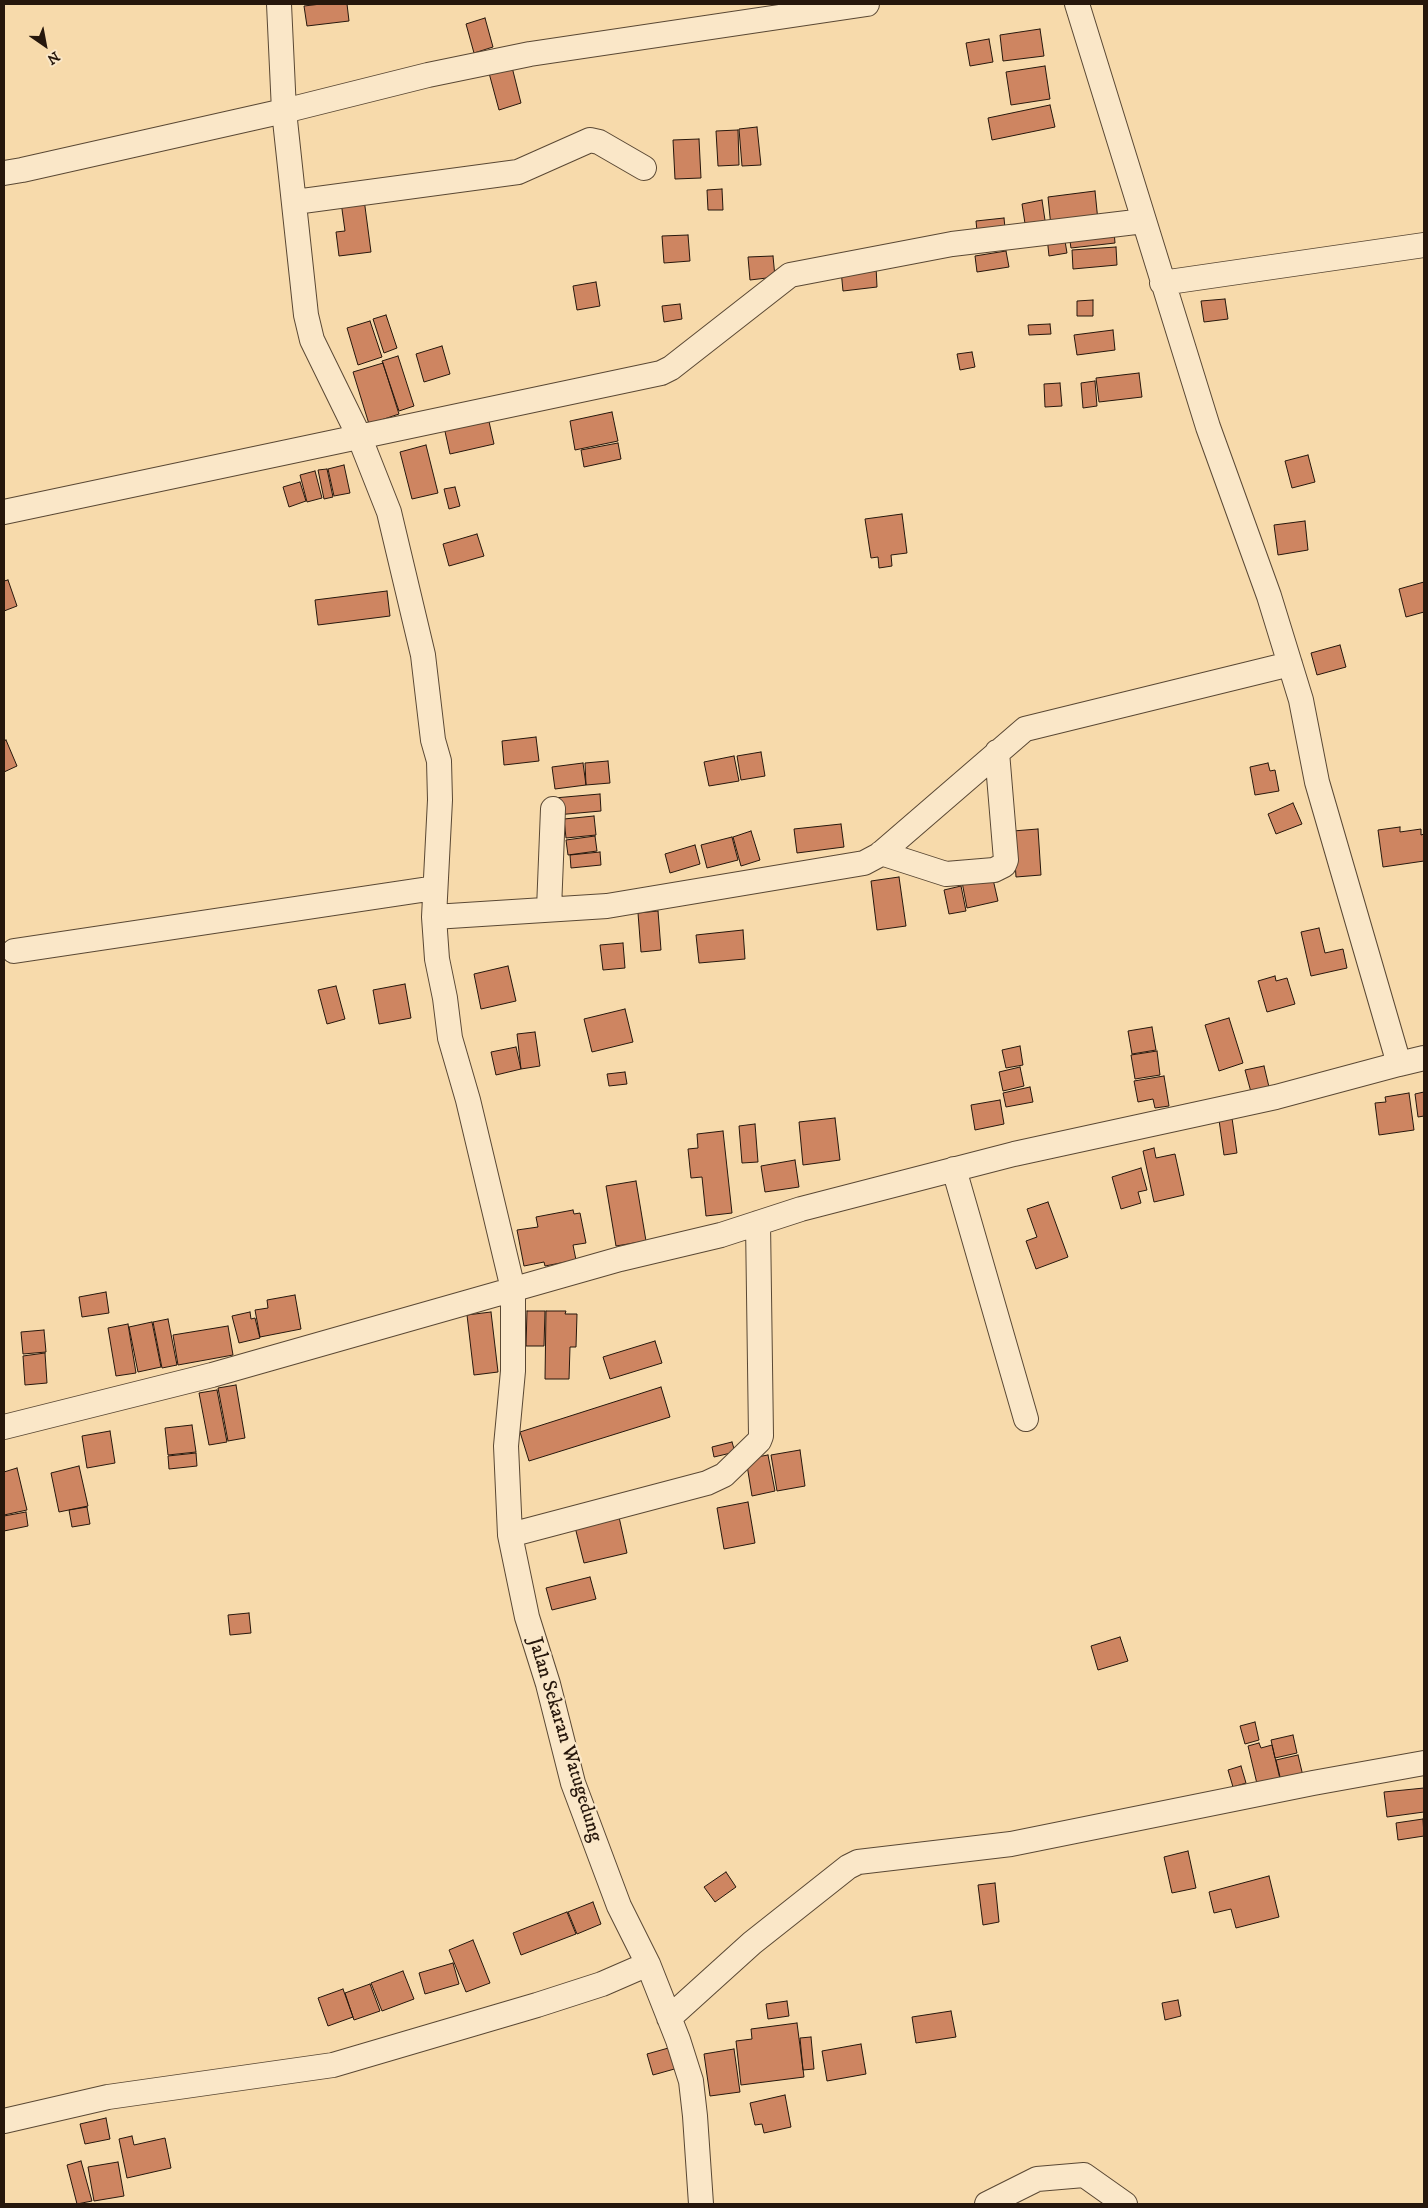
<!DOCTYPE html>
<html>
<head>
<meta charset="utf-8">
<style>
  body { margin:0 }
  #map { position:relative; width:1428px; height:2208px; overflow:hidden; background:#f7daab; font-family:"IM FELL DW Pica",serif }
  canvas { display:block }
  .frame { position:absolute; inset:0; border:5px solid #26170c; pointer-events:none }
  .north { position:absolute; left:20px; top:20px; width:50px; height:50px; -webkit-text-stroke:4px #fae7c8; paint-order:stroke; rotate:147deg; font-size:14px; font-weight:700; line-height:20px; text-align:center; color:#26170c }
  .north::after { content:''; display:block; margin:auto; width:18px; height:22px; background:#26170c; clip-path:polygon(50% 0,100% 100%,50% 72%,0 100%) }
</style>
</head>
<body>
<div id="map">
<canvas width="1428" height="2208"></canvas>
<div class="frame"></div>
<div class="north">N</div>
</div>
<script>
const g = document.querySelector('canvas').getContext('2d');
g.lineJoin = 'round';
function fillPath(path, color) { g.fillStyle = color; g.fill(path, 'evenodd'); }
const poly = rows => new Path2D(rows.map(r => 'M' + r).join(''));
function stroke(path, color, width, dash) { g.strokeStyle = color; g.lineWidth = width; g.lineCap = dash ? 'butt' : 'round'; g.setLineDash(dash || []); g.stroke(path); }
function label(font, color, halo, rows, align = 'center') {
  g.font = font + ' "IM FELL DW Pica",serif'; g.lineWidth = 4.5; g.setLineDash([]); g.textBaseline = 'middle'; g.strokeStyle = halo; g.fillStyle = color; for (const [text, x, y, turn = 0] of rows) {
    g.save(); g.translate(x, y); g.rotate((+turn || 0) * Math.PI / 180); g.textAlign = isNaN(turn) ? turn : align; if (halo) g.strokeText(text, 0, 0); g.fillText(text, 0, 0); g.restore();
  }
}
const building = poly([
  [321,4,347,4,349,21,307,26,304,6,321,4],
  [485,18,493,47,474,53,466,24,485,18],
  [1040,29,1044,56,1003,61,1000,35,1040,29],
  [989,39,993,62,970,66,966,43,989,39],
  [1045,66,1050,99,1011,105,1006,72,1045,66],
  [512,67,521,103,499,110,489,73,512,67],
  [1050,105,1055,127,992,140,988,118,1050,105],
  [757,127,761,165,742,166,739,129,757,127],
  [738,130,739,165,718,166,716,131,738,130],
  [699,139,701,178,675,179,673,140,699,139],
  [722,189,723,210,708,210,707,190,722,189],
  [1095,191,1098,221,1051,227,1048,197,1095,191],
  [364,199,371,252,339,256,336,232,345,231,341,202,364,199],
  [1042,200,1046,227,1026,230,1022,204,1042,200],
  [1004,218,1005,228,977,231,976,221,1004,218],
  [1114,231,1115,243,1071,248,1069,235,1114,231],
  [688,235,690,261,664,263,662,236,688,235],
  [1064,235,1067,253,1049,256,1047,237,1064,235],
  [1116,247,1117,265,1073,269,1072,250,1116,247],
  [1006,251,1009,267,977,272,975,256,1006,251],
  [773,256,775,277,750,280,748,257,773,256],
  [876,266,877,287,843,291,841,270,876,266],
  [596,282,600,306,577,310,573,286,596,282],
  [1225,299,1228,319,1204,322,1201,301,1225,299],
  [1093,300,1093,316,1077,316,1077,301,1093,300],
  [680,304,682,319,664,322,662,306,680,304],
  [386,315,397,348,384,353,373,319,386,315],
  [370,321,382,357,358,365,347,328,370,321],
  [1050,324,1051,334,1029,335,1028,325,1050,324],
  [1113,330,1115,350,1077,355,1074,335,1113,330],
  [442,346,450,374,424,382,416,354,442,346],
  [972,352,975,367,960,370,957,354,972,352],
  [398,356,414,406,399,411,382,361,398,356],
  [383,363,399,414,369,424,353,372,383,363],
  [1139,373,1142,397,1099,402,1096,378,1139,373],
  [1095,381,1097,406,1083,408,1081,383,1095,381],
  [1060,383,1062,406,1045,407,1044,384,1060,383],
  [612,412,618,441,575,450,570,421,612,412],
  [488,417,494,444,450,454,444,427,488,417],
  [618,443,621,459,584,467,581,450,618,443],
  [426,445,438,493,412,499,400,452,426,445],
  [1308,455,1315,482,1292,488,1285,461,1308,455],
  [344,465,350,493,334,496,328,469,344,465],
  [327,469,333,497,324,499,318,470,327,469],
  [315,471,322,498,307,502,300,475,315,471],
  [300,482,306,501,289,507,283,487,300,482],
  [455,487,460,506,449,509,444,489,455,487],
  [902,514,907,553,891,555,892,566,879,568,878,557,871,558,865,519,902,514],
  [1305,521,1308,550,1278,555,1274,525,1305,521],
  [477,534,484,556,449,566,443,544,477,534],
  [8,580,17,606,4,611,4,581,8,580],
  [1424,582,1424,612,1406,617,1399,589,1424,582],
  [387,591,390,616,318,625,315,600,387,591],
  [1340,645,1346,667,1317,675,1311,653,1340,645],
  [536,737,539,761,504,765,502,741,536,737],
  [6,740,17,766,4,772,4,741,6,740],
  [761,752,765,776,741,780,737,756,761,752],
  [734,756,739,781,709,786,704,762,734,756],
  [608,761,610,783,586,785,585,763,608,761],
  [583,763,586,785,555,789,552,767,583,763],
  [1268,763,1270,771,1275,770,1279,791,1255,795,1250,767,1268,763],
  [600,794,601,811,556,815,554,798,600,794],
  [1293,803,1302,824,1276,834,1268,814,1293,803],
  [594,816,596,835,566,838,564,819,594,816],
  [841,824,844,847,797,853,794,829,841,824],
  [1400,827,1400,832,1421,829,1421,835,1424,834,1424,861,1383,867,1378,830,1400,827],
  [1038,829,1041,875,1016,877,1013,831,1038,829],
  [751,831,760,860,741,866,733,837,751,831],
  [595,836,597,851,568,855,566,840,595,836],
  [732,837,738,860,707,868,701,845,732,837],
  [695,845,700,864,670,873,665,854,695,845],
  [600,852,601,865,571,868,570,855,600,852],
  [992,875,998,901,967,908,962,882,992,875],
  [899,877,906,926,877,930,871,881,899,877],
  [961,886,966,911,949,914,944,890,961,886],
  [658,911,661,950,641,952,638,913,658,911],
  [1319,928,1325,953,1343,949,1347,968,1311,976,1301,932,1319,928],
  [743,930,745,959,699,963,696,935,743,930],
  [623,943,625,968,603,970,600,945,623,943],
  [508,966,516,1001,481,1009,474,974,508,966],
  [1275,976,1276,981,1287,978,1295,1004,1267,1012,1258,981,1275,976],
  [405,984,411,1018,379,1024,373,990,405,984],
  [336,986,345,1019,327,1024,318,990,336,986],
  [625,1009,633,1042,592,1052,584,1019,625,1009],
  [1229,1018,1243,1063,1219,1071,1205,1025,1229,1018],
  [1152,1027,1156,1050,1132,1054,1128,1031,1152,1027],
  [535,1032,540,1066,521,1069,517,1034,535,1032],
  [1020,1046,1023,1065,1006,1068,1002,1050,1020,1046],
  [516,1047,521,1069,496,1075,491,1052,516,1047],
  [1157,1051,1160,1075,1135,1079,1131,1055,1157,1051],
  [1264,1066,1269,1087,1251,1092,1245,1070,1264,1066],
  [1020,1067,1024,1086,1003,1091,999,1072,1020,1067],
  [625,1072,627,1084,609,1086,607,1074,625,1072],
  [1164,1076,1169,1106,1155,1108,1153,1099,1138,1102,1134,1081,1164,1076],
  [1030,1087,1033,1102,1006,1107,1003,1093,1030,1087],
  [1424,1092,1424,1116,1418,1117,1415,1094,1424,1092],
  [1409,1093,1414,1130,1379,1135,1375,1103,1386,1102,1385,1097,1409,1093],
  [1000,1100,1004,1124,975,1130,971,1105,1000,1100],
  [835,1118,840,1160,803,1165,799,1122,835,1118],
  [1232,1118,1237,1153,1224,1155,1219,1120,1232,1118],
  [755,1124,758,1162,742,1163,739,1126,755,1124],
  [723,1131,732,1213,706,1216,702,1177,691,1178,688,1149,698,1148,697,1134,723,1131],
  [1154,1148,1156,1158,1175,1154,1184,1195,1154,1202,1143,1151,1154,1148],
  [795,1160,799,1187,765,1192,761,1166,795,1160],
  [1141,1168,1147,1190,1138,1192,1141,1203,1121,1209,1112,1177,1141,1168],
  [636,1181,646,1241,616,1246,606,1186,636,1181],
  [1048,1202,1068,1257,1036,1269,1026,1241,1037,1237,1027,1209,1048,1202],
  [573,1210,574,1214,580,1213,586,1243,573,1245,576,1260,545,1266,544,1262,524,1266,517,1230,538,1227,536,1217,573,1210],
  [106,1292,109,1313,82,1317,79,1297,106,1292],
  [295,1295,301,1329,260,1337,255,1310,268,1308,267,1300,295,1295],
  [527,1311,545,1311,544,1346,526,1346,527,1311],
  [546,1311,566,1311,565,1314,577,1314,576,1347,570,1347,569,1379,545,1379,546,1311],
  [250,1312,251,1319,255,1318,260,1338,239,1343,232,1316,250,1312],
  [491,1312,498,1372,474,1375,467,1315,491,1312],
  [168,1319,177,1365,162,1368,153,1322,168,1319],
  [152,1322,161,1367,138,1372,129,1327,152,1322],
  [128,1324,136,1373,116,1376,108,1328,128,1324],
  [228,1326,233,1355,178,1365,173,1335,228,1326],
  [44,1330,46,1352,23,1354,21,1332,44,1330],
  [655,1341,662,1363,610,1379,603,1357,655,1341],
  [45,1353,47,1383,25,1385,23,1356,45,1353],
  [236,1385,245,1438,228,1441,218,1388,236,1385],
  [661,1387,670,1417,529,1461,520,1432,661,1387],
  [217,1390,227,1442,209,1445,199,1393,217,1390],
  [192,1425,196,1452,168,1455,165,1428,192,1425],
  [110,1431,115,1463,87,1468,82,1436,110,1431],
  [732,1442,735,1452,714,1457,712,1447,732,1442],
  [800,1450,805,1486,777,1491,771,1455,800,1450],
  [196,1453,197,1466,169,1469,168,1456,196,1453],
  [768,1455,775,1491,752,1496,746,1459,768,1455],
  [79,1466,88,1506,59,1512,51,1473,79,1466],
  [17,1468,27,1510,4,1515,4,1472,17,1468],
  [748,1502,755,1543,724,1549,717,1508,748,1502],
  [87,1507,90,1524,72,1527,69,1510,87,1507],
  [26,1512,28,1526,4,1531,4,1516,26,1512],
  [619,1517,627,1553,584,1563,575,1527,619,1517],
  [590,1577,596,1599,552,1610,546,1588,590,1577],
  [249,1613,251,1633,230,1635,228,1615,249,1613],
  [1120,1637,1128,1661,1098,1670,1091,1646,1120,1637],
  [1255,1722,1259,1740,1245,1744,1240,1726,1255,1722],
  [1293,1735,1297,1753,1275,1758,1271,1740,1293,1735],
  [1259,1743,1261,1748,1272,1745,1281,1783,1258,1788,1248,1746,1259,1743],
  [1298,1755,1303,1776,1281,1781,1276,1760,1298,1755],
  [1241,1766,1246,1783,1233,1787,1228,1770,1241,1766],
  [1424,1788,1424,1812,1387,1817,1384,1792,1424,1788],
  [1423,1819,1424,1836,1398,1840,1396,1823,1423,1819],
  [1188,1851,1196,1888,1172,1893,1164,1857,1188,1851],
  [726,1872,736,1887,715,1902,704,1887,726,1872],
  [1269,1876,1279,1917,1236,1928,1231,1909,1214,1913,1209,1892,1269,1876],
  [995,1883,999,1922,983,1925,978,1885,995,1883],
  [593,1902,601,1924,577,1934,568,1912,593,1902],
  [567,1912,576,1934,521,1955,513,1933,567,1912],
  [473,1940,490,1983,466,1992,449,1950,473,1940],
  [453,1963,459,1984,425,1994,419,1973,453,1963],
  [403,1971,414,1999,382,2011,371,1983,403,1971],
  [370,1984,380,2011,354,2020,345,1993,370,1984],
  [343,1989,353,2017,328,2026,318,1998,343,1989],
  [1178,2000,1181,2016,1165,2020,1162,2003,1178,2000],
  [787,2001,789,2016,768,2019,766,2004,787,2001],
  [951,2011,956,2037,916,2043,912,2017,951,2011],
  [797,2023,804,2077,741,2085,736,2041,752,2039,751,2029,797,2023],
  [811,2037,814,2069,803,2070,800,2038,811,2037],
  [861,2044,866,2074,827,2081,822,2051,861,2044],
  [672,2047,678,2068,653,2075,647,2054,672,2047],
  [734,2049,740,2092,710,2096,704,2054,734,2049],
  [785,2095,791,2127,764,2133,762,2124,755,2125,750,2103,785,2095],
  [106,2118,110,2139,85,2144,80,2124,106,2118],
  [132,2136,134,2145,165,2138,171,2168,127,2178,119,2139,132,2136],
  [81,2161,92,2201,77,2204,67,2165,81,2161],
  [118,2162,124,2196,94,2201,88,2167,118,2162]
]);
fillPath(building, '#ce8561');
stroke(building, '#26170c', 1);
const minor = poly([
  [279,4,284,111,306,315,312,340,359,436,389,512,423,655,433,740,439,761,440,800,434,917,437,959,445,998,450,1038,468,1100,513,1289,513,1371,506,1446,510,1535,527,1617,548,1684,573,1783,619,1906,648,1964,678,2040,691,2081,695,2116,701,2204],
  [1077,4,1208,427,1269,596,1301,700,1317,782,1399,1064,1424,1058],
  [4,173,22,170,284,111,428,75,530,54,867,4],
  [295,202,518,172,590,140,599,142,644,168],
  [1162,283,1424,245],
  [4,512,661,373,671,368,790,275,952,244,1144,221],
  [881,853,946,874,994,870,1004,865,1006,860,997,752],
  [549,909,553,809],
  [434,917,607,906,864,863,879,855,1025,729,1290,664],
  [14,951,435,888],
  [954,1169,1026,1419],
  [4,1427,212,1375,620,1259,721,1235,801,1209,1014,1154,1276,1097,1399,1064],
  [510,1535,707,1483,724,1475,759,1441,761,1436,758,1223],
  [669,2018,752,1943,848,1867,858,1862,1011,1844,1313,1783,1424,1763],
  [4,2121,108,2097,333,2065,537,2005,602,1984,648,1964],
  [987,2204,1037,2179,1084,2175,1125,2204]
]);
stroke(minor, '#5a4834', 26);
stroke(minor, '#fae7c8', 24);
label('20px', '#26170c', '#fae7c8', [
  ["Jalan Sekaran Watugedung",564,1740,73]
]);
</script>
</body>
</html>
